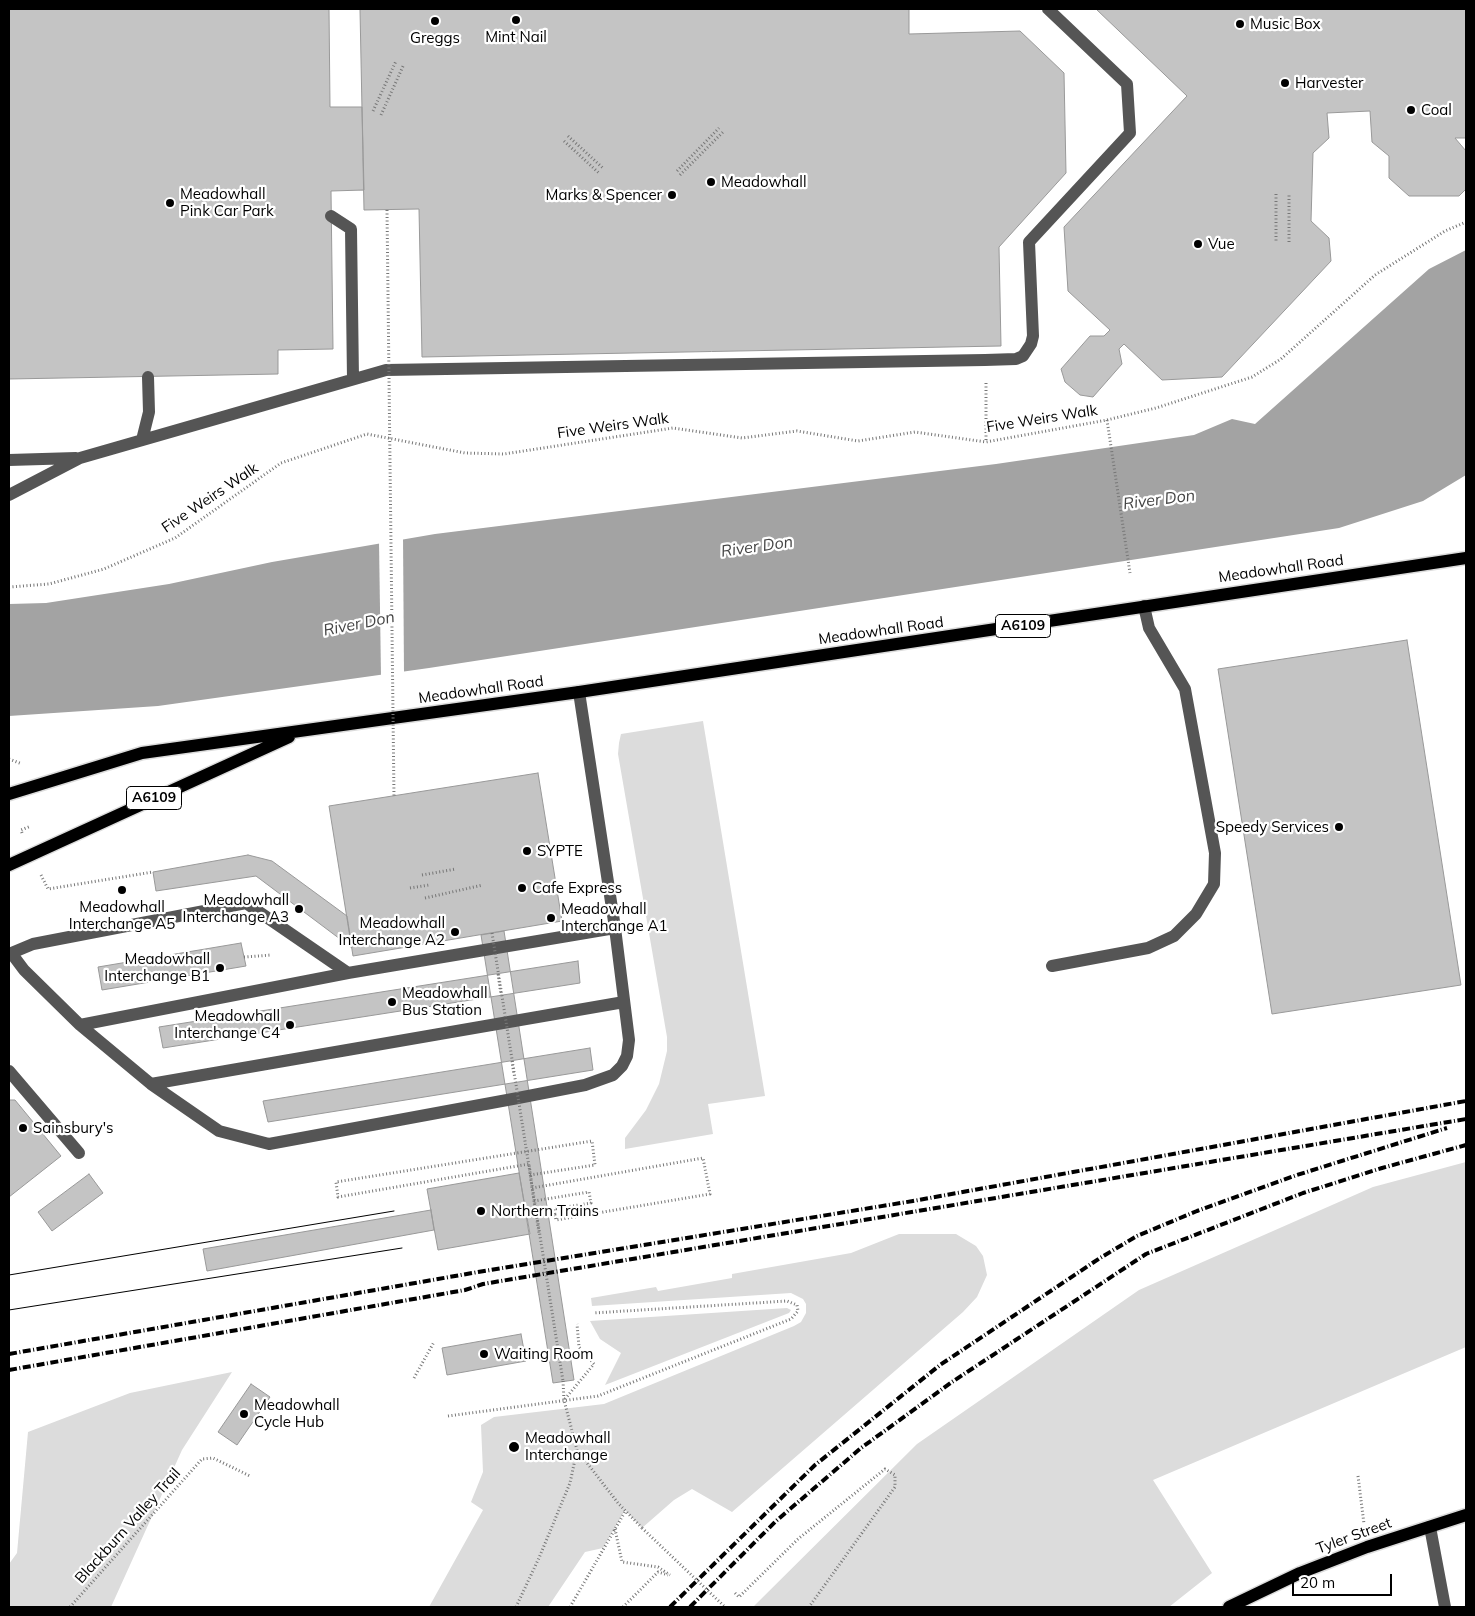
<!DOCTYPE html>
<html>
<head>
<meta charset="utf-8">
<style>
  body { margin:0 }
  #map { position:relative; width:1475px; height:1616px; overflow:hidden; background:#fff; font-family:Mulish,sans-serif }
  canvas { display:block }
  .frame { position:absolute; inset:0; border:10px solid #000; pointer-events:none }
  .scale { position:absolute; left:1292px; top:1574px; width:100px; height:22px; box-sizing:border-box; border:2px solid #000; border-top:0; padding-left:6px; font-size:15px; line-height:18px; white-space:nowrap; color:#000; -webkit-text-stroke:4px #fff; paint-order:stroke }
</style>
</head>
<body>
<div id="map">
<canvas width="1475" height="1616"></canvas>
<div class="frame"></div>
<div class="scale">20 m</div>
</div>
<script>
const g = document.querySelector('canvas').getContext('2d');
g.lineJoin = 'round';
function fillPath(path, color) { g.fillStyle = color; g.fill(path, 'evenodd'); }
const poly = rows => new Path2D(rows.map(r => 'M' + r).join(''));
function stroke(path, color, width, dash) { g.strokeStyle = color; g.lineWidth = width; g.lineCap = dash ? 'butt' : 'round'; g.setLineDash(dash || []); g.stroke(path); }
function label(font, color, halo, rows, align = 'center') {
  g.font = font + ' Mulish,sans-serif'; g.lineWidth = 4.5; g.setLineDash([]); g.textBaseline = 'middle'; g.strokeStyle = halo; g.fillStyle = color; for (const [text, x, y, turn = 0] of rows) {
    g.save(); g.translate(x, y); g.rotate((+turn || 0) * Math.PI / 180); g.textAlign = isNaN(turn) ? turn : align; if (halo) g.strokeText(text, 0, 0); g.fillText(text, 0, 0); g.restore();
  }
}
fillPath(poly([
  [703,721,765,1096,708,1104,713,1134,625,1149,625,1138,646,1110,659,1084,667,1051,667,1037,618,754,619,743,621,734],
  [1466,1162,1466,1347,1153,1480,1212,1573,1169,1607,753,1607,917,1444,1139,1290,1373,1187],
  [899,1234,956,1234,976,1246,983,1256,987,1275,977,1297,963,1312,732,1512,692,1489,674,1500,642,1528,625,1510,603,1548,585,1552,548,1607,429,1607,483,1510,471,1502,483,1472,481,1425,494,1417,604,1404,794,1326,801,1322,806,1313,806,1304,803,1299,791,1293,592,1306,591,1298,656,1287,658,1291,732,1278,732,1274,851,1253],
  [787,1308,791,1310,789,1313,605,1385,621,1353,600,1339,590,1321],
  [232,1372,182,1450,111,1607,9,1607,9,1564,17,1553,28,1432,130,1393]
]), '#dcdcdc');
fillPath(poly([
  [1466,250,1466,475,1423,501,1339,528,429,668,158,706,9,716,9,604,46,603,169,584,272,562,435,534,996,464,1194,435,1232,419,1255,424,1429,269]
]), '#a3a3a3');
fillPath(poly([
  [403,537,404,674,381,677,379,541]
]), '#fff');
const building = poly([
  [9,9,329,9,330,107,362,107,364,190,331,191,333,349,278,350,278,374,9,379,9,9],
  [360,9,909,9,909,34,1020,31,1064,73,1066,173,999,247,1001,346,422,357,419,209,364,210,360,9],
  [1096,9,1466,9,1466,138,1455,138,1466,151,1466,189,1459,196,1409,196,1389,178,1389,156,1372,142,1370,111,1327,113,1329,138,1313,153,1311,221,1329,238,1331,261,1222,377,1162,380,1124,344,1119,349,1122,364,1093,397,1080,395,1065,382,1061,369,1090,336,1104,336,1110,330,1068,291,1064,227,1187,96,1096,9],
  [1407,640,1461,985,1272,1014,1218,669,1407,640],
  [538,773,562,921,353,956,329,806,538,773],
  [248,855,272,861,347,916,352,948,256,876,156,891,153,872,248,855],
  [504,931,574,1380,553,1383,481,935,504,931],
  [241,943,246,966,102,990,98,967,241,943],
  [578,961,580,983,163,1048,159,1027,578,961],
  [590,1048,593,1070,268,1122,263,1101,590,1048],
  [9,1100,15,1100,61,1156,9,1197,9,1100],
  [519,1173,530,1234,438,1250,427,1189,519,1173],
  [89,1174,103,1193,52,1231,38,1212,89,1174],
  [431,1210,434,1230,207,1271,203,1249,431,1210],
  [521,1334,526,1361,447,1375,442,1348,521,1334],
  [251,1384,270,1397,237,1445,218,1432,251,1384]
]);
fillPath(building, '#c4c4c4');
stroke(building, '#999', 1);
const major = poly([
  [9,794,142,753,579,692,1466,558],
  [9,865,289,737],
  [1229,1607,1300,1573,1367,1547,1466,1515]
]);
stroke(major, '#dbdbdb', 15);
stroke(poly([
  [373,111,396,61],
  [381,115,404,64],
  [568,136,604,169],
  [564,141,600,174],
  [677,171,719,128],
  [680,175,723,132],
  [1276,194,1276,242],
  [1289,242,1289,194],
  [986,383,986,442],
  [1107,420,1130,573],
  [9,587,49,584,104,569,175,538,281,463,367,434,465,453,504,454,673,428,742,438,797,431,858,441,915,432,986,442,1107,420,1156,408,1252,377,1281,359,1375,275,1445,231,1466,222],
  [9,759,22,764],
  [22,833,21,830,31,826],
  [41,875,48,889,153,872],
  [422,875,456,869],
  [410,888,429,885],
  [425,898,483,885],
  [244,957,271,955],
  [498,974,501,995],
  [512,1061,514,1075],
  [530,1175,595,1165,592,1141,336,1182,338,1197,529,1164,532,1188,539,1233],
  [532,1188,703,1158,710,1194,556,1220,555,1215,537,1216],
  [534,1201,589,1192,591,1203,554,1209,555,1215],
  [414,1378,434,1342],
  [563,1381,564,1400,577,1450,618,1503,642,1528],
  [565,1399,594,1364,579,1347,577,1324],
  [448,1416,598,1396,791,1319,798,1311,797,1305,787,1301,593,1313],
  [1358,1476,1364,1524],
  [615,1529,622,1562,658,1567,670,1575],
  [735,1593,739,1597,798,1539,885,1469,895,1475,895,1487,809,1607],
  [70,1607,202,1459,213,1458,250,1476],
  [516,1607,539,1558,570,1483,577,1450],
  [570,1607,626,1510],
  [623,1607,658,1572,668,1575]
]), '#777', 3, [1, 2.5]);
stroke(poly([
  [331,216,351,229,353,379],
  [142,440,149,412,148,377],
  [9,460,76,458],
  [9,495,80,458,386,370,985,360,1016,359,1023,356,1031,344,1033,336,1029,242,1130,133,1127,84,1048,9],
  [9,954,33,944,246,903,348,973],
  [12,954,24,970,80,1025,151,1084,219,1131,269,1144,518,1098,585,1085,613,1075,622,1066,627,1056,629,1040,615,928,579,692],
  [1052,966,1148,948,1174,936,1196,914,1214,884,1215,853,1185,689,1149,628,1144,606],
  [80,1025,348,973,615,928],
  [9,1071,79,1153],
  [151,1084,624,1002],
  [1430,1527,1445,1607]
]), '#555', 12);
stroke(major, '#000', 12);
stroke(poly([
  [9,1275,394,1211],
  [9,1310,402,1248]
]), '#000', 1);
stroke(poly([
  [9,1354,478,1272,913,1201,1466,1101],
  [9,1370,465,1290,483,1284,1466,1119],
  [670,1607,815,1465,940,1365,1100,1258,1137,1236,1197,1211,1297,1175,1447,1128],
  [690,1607,776,1521,861,1448,952,1382,1146,1254,1303,1193,1382,1168,1466,1145]
]), '#000', 4, [8, 2.5, 1, 2.5]);
stroke(poly([
  [387,210,394,797],
  [492,933,563,1381],
  [642,1528,725,1607]
]), '#777', 3, [1, 2.5]);
for (const [x, y, r, color] of [
  [516,20,5,"#000"],
  [435,21,5,"#000"],
  [1240,24,5,"#000"],
  [1285,83,5,"#000"],
  [1411,110,5,"#000"],
  [711,182,5,"#000"],
  [672,195,5,"#000"],
  [170,203,5,"#000"],
  [1198,244,5,"#000"],
  [1339,827,5,"#000"],
  [527,851,5,"#000"],
  [522,888,5,"#000"],
  [122,890,5,"#000"],
  [299,909,5,"#000"],
  [551,918,5,"#000"],
  [455,932,5,"#000"],
  [220,968,5,"#000"],
  [392,1002,5,"#000"],
  [290,1025,5,"#000"],
  [23,1128,5,"#000"],
  [481,1211,5,"#000"],
  [484,1354,5,"#000"],
  [244,1414,5,"#000"],
  [514,1447,6,"#000"]
]) { const dot = new Path2D(); dot.arc(x, y, r, 0, 2 * Math.PI); g.fillStyle = color; g.fill(dot); stroke(dot, '#fff', 2); }
for (const [x, y, w] of [
  [1023,626,55],
  [154,798,55]
]) { const box = new Path2D(); box.roundRect(x - w / 2, y - 11.5, w, 23, 4); g.fillStyle = '#fff'; g.fill(box); stroke(box, '#000', 1); }
label('bold 14px', '#000', null, [
  ["A6109",1023,626],
  ["A6109",154,798]
]);
label('15px', '#000', '#fff', [
  ["Music Box",1250,24],
  ["Mint Nail",516,37,"center"],
  ["Greggs",435,38,"center"],
  ["Harvester",1295,83],
  ["Coal",1421,110],
  ["Meadowhall",721,182],
  ["Meadowhall",180,194],
  ["Pink Car Park",180,211],
  ["Marks & Spencer",662,195,"right"],
  ["Vue",1208,244],
  ["Speedy Services",1329,827,"right"],
  ["SYPTE",537,851],
  ["Cafe Express",532,888],
  ["Meadowhall",289,900,"right"],
  ["Interchange A3",289,917,"right"],
  ["Meadowhall",122,907,"center"],
  ["Interchange A5",122,924,"center"],
  ["Meadowhall",561,909],
  ["Interchange A1",561,926],
  ["Meadowhall",445,923,"right"],
  ["Interchange A2",445,940,"right"],
  ["Meadowhall",210,959,"right"],
  ["Interchange B1",210,976,"right"],
  ["Meadowhall",402,993],
  ["Bus Station",402,1010],
  ["Meadowhall",280,1016,"right"],
  ["Interchange C4",280,1033,"right"],
  ["Sainsbury's",33,1128],
  ["Northern Trains",491,1211],
  ["Waiting Room",494,1354],
  ["Meadowhall",254,1405],
  ["Cycle Hub",254,1422],
  ["Meadowhall",525,1438],
  ["Interchange",525,1455]
], 'left');
label('15px', '#000', '#fff', [
  ["Five Weirs Walk",1042,419,-9],
  ["Five Weirs Walk",613,426,-8],
  ["Five Weirs Walk",210,498,-34],
  ["Meadowhall Road",1281,569,-8],
  ["Meadowhall Road",881,631,-8],
  ["Meadowhall Road",481,690,-8],
  ["Blackburn Valley Trail",128,1526,-48],
  ["Tyler Street",1354,1536,-20]
]);
label('italic 16px', '#444', '#fff', [
  ["River Don",1159,500,-7],
  ["River Don",757,547,-8],
  ["River Don",359,624,-11]
]);
</script>
</body>
</html>
